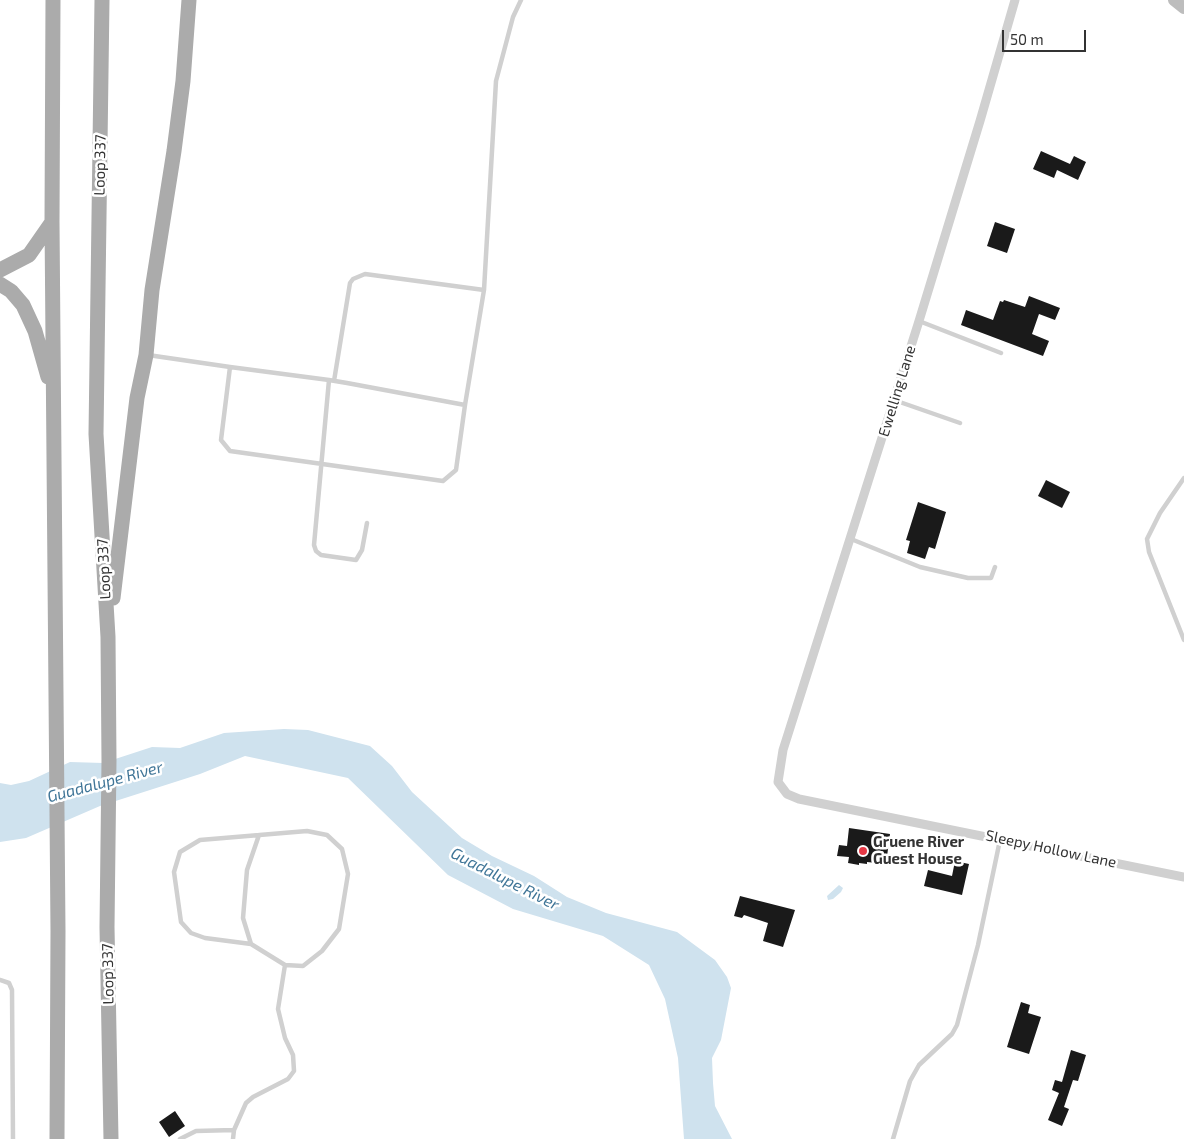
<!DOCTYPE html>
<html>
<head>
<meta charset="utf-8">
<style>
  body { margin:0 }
  #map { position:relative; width:1184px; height:1139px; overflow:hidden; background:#fff; font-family:"Exo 2",sans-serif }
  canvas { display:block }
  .scale { position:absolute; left:1002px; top:30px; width:84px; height:22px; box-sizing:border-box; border:2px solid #333; border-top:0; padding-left:6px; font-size:15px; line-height:18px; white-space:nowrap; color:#333; -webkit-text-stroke:4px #fff; paint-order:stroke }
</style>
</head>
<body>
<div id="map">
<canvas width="1184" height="1139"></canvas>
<div class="scale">50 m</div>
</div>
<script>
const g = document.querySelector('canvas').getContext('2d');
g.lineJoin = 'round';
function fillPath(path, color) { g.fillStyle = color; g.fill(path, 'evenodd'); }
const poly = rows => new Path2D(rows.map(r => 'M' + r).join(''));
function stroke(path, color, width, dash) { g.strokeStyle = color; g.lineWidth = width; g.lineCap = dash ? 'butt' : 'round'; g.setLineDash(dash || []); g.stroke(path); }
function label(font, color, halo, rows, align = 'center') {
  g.font = font + ' "Exo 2",sans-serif'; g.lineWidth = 5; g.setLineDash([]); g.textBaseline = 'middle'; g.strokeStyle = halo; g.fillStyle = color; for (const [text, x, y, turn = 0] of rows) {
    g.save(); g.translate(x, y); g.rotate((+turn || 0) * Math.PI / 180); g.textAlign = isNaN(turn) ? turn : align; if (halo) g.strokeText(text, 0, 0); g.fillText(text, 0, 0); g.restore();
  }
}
fillPath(poly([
  [284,729,308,730,370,746,392,766,412,792,462,838,492,856,534,876,567,897,606,913,677,932,715,960,727,977,731,988,721,1040,712,1058,713,1083,715,1106,732,1139,684,1139,678,1058,665,999,649,965,603,936,513,909,448,875,348,778,245,756,200,774,100,806,26,838,0,842,0,783,11,785,29,781,70,762,103,763,152,747,180,748,224,733],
  [839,885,843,888,841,892,833,899,828,900,827,896]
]), '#cfe2ee');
fillPath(poly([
  [1041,151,1070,164,1074,156,1086,162,1078,180,1057,170,1054,178,1033,169],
  [995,222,1015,229,1007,253,987,246],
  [1029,296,1060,308,1055,320,1039,314,1032,334,1049,341,1043,356,961,325,966,310,993,320,1000,301,1003,302,1004,300,1025,307],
  [1046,480,1070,492,1062,508,1038,496],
  [918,502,946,512,935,549,929,547,925,559,907,553,910,541,906,540],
  [849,828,890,834,886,864,867,862,867,864,859,863,859,865,848,863,849,857,837,856,839,845,847,846],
  [955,861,969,864,962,895,924,886,928,870,952,876],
  [740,896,795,910,783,947,763,941,768,923,744,915,742,918,734,916],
  [1021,1002,1030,1005,1028,1013,1041,1017,1029,1054,1007,1047],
  [1071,1050,1086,1055,1078,1081,1073,1080,1064,1107,1069,1109,1062,1126,1048,1120,1059,1093,1052,1090,1055,1080,1062,1082],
  [175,1111,185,1126,169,1137,159,1122]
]), '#1a1a1a');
stroke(poly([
  [484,290,496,81,513,17,521,0],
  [919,321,1001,353],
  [148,355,230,367,329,380,347,383,465,405,456,470,443,481,230,451,221,440,230,367],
  [329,380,314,545,316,551,321,555,356,560,362,550,367,523],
  [334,381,350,283,353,279,365,274,484,290,465,405],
  [894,400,960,423],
  [1184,478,1160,513,1147,539,1149,552,1184,640],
  [851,539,920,567,968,578,991,578,995,567],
  [251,944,243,918,247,870,259,835],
  [0,980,9,983,12,990,13,1139],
  [234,1130,246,1103,253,1097,288,1079,294,1071,293,1055,285,1038,278,1009,285,965,251,944,205,938,191,933,181,922,174,872,180,852,200,840,307,831,327,835,342,849,348,874,339,929,322,951,303,966,285,965],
  [180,1139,196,1131,234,1130,233,1139],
  [893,1139,910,1081,919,1065,952,1034,957,1025,978,945,1000,840]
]), '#d0d0d0', 4.5);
stroke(poly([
  [1015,0,980,121,919,321,783,750,778,782,787,794,799,799,1184,877]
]), '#d0d0d0', 9);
stroke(poly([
  [1174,0,1184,8]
]), '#bdbdbd', 12);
stroke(poly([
  [53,0,52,222,58,931,57,1139],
  [102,0,96,434,108,637,109,761,107,927,111,1139],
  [0,270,29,255,52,222],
  [0,284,11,291,23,305,35,331,48,377],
  [113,598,137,398,146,355,152,290,174,151,183,81,189,0]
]), '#ababab', 15);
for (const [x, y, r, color] of [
  [863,851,5,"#e63946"]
]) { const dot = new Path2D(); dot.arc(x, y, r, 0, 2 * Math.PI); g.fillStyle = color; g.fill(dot); stroke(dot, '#fff', 2); }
label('15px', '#333', '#fff', [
  ["Loop 337",100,165,-89],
  ["Ewelling Lane",897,391,-73],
  ["Loop 337",104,569,-93],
  ["Sleepy Hollow Lane",1051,849,12],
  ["Loop 337",108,974,-91]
]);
label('bold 15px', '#333', '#fff', [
  ["Gruene River",873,842],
  ["Guest House",873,859]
], 'left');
label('italic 16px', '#3f7597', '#fff', [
  ["Guadalupe River",105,782,-15],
  ["Guadalupe River",505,879,27]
]);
</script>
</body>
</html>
